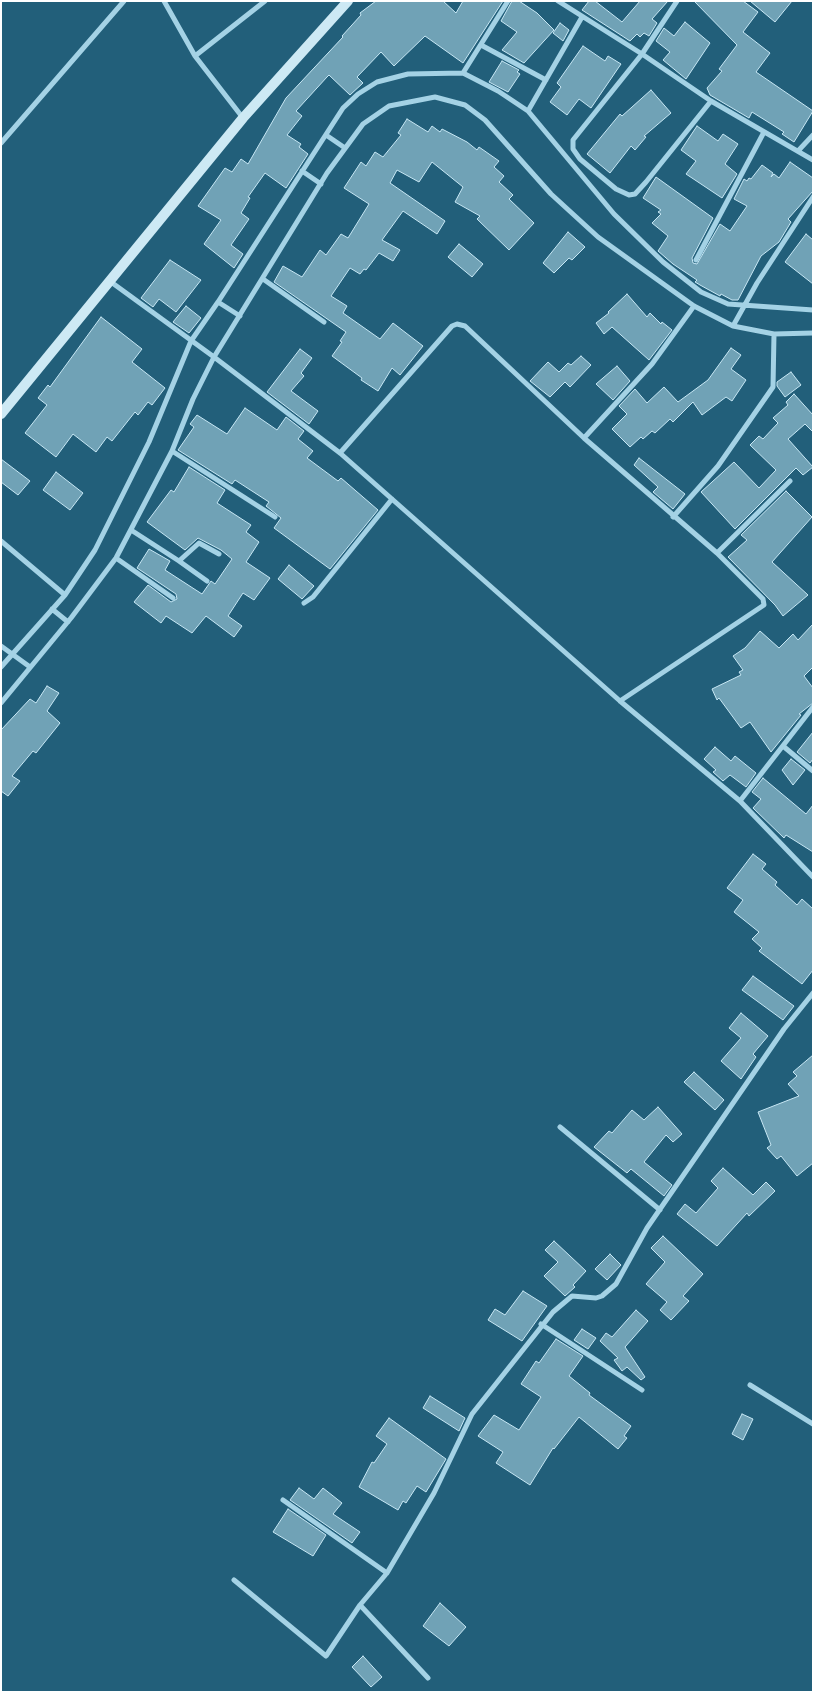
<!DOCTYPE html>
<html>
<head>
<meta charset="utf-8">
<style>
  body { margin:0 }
  #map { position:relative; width:814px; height:1693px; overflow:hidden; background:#225f7a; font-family:Inter,sans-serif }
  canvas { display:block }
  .frame { position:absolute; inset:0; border:2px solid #fff; pointer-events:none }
</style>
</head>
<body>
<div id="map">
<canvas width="814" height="1693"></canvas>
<div class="frame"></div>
</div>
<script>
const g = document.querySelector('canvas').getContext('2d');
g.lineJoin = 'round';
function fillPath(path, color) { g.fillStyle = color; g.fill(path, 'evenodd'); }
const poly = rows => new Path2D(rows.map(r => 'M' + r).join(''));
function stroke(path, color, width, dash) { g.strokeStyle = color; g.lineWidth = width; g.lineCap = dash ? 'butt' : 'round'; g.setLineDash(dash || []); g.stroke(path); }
const building = poly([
  [376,1,443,1,456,13,463,1,503,1,463,63,425,36,394,66,381,52,357,77,363,83,350,95,329,75,327,77,296,111,302,116,287,135,301,144,299,147,308,154,286,188,265,173,248,197,250,198,241,213,249,219,231,245,243,254,234,268,204,244,221,220,198,206,225,168,232,172,241,159,248,164,286,98,343,37,342,36,361,15,360,13,376,1],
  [512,1,519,1,537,13,554,30,524,63,502,50,517,32,501,21,512,1],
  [589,1,595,1,622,22,640,1,668,1,652,19,657,23,649,36,644,33,640,37,637,34,630,41,582,10,589,1],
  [694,1,743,1,758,12,743,32,770,53,756,72,813,111,794,142,782,134,784,132,752,112,749,118,710,95,707,88,722,71,719,69,737,45,694,1],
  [750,1,792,1,775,22,750,1],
  [685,22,710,43,686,79,663,60,670,52,656,41,664,28,674,36,685,22],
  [560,23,569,30,563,41,553,33,560,23],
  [583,46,605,61,608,56,621,64,591,108,579,99,567,115,550,102,561,87,557,83,583,46],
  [502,61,519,70,517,72,520,74,508,92,489,82,502,61],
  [651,90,671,113,644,136,646,137,635,150,631,146,610,173,587,154,620,114,622,116,651,90],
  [407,119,428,132,432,126,440,132,442,129,467,142,477,150,479,147,499,161,494,167,504,176,499,182,513,195,509,199,534,223,509,250,477,219,480,216,455,202,463,187,432,162,419,182,397,170,390,183,445,221,437,234,403,211,382,240,400,250,393,261,379,253,366,270,364,269,360,274,350,268,331,296,347,306,343,313,380,339,393,323,423,346,400,375,392,368,378,391,361,380,362,378,332,356,342,342,340,341,346,332,274,282,283,266,302,277,320,250,326,255,341,234,348,238,369,204,344,188,361,162,366,166,375,152,383,157,401,135,398,133,407,119],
  [697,126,718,141,723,134,738,144,725,164,737,174,722,198,686,174,696,161,681,150,697,126],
  [790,162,813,178,813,191,788,219,791,222,779,242,761,256,738,300,732,300,721,294,720,296,700,285,695,282,697,280,673,264,658,251,668,236,652,223,661,214,658,212,661,210,643,198,656,177,713,218,692,258,693,263,697,264,720,224,730,231,747,206,734,199,744,179,747,181,749,178,751,179,762,165,773,173,771,177,774,174,779,178,790,162],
  [568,232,585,247,572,260,569,258,554,273,543,263,568,232],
  [806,234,813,240,813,284,785,262,806,234],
  [459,244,483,264,472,277,448,257,459,244],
  [170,260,201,280,176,312,159,299,153,307,141,298,170,260],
  [627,294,647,317,650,313,661,324,662,322,672,330,649,360,612,327,604,334,596,323,609,313,608,312,627,294],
  [186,306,201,318,189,333,173,322,186,306],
  [101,317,142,349,132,362,165,388,152,405,148,402,138,415,135,412,112,441,107,437,96,452,73,434,56,457,25,433,47,405,38,398,48,385,50,387,101,317],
  [731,348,741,355,731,369,746,380,732,401,726,397,702,415,693,402,673,422,670,419,655,433,652,431,643,439,641,437,630,447,612,429,627,414,619,406,635,389,647,403,664,387,678,402,708,380,731,348],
  [300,349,312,358,301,373,304,376,291,391,318,411,309,424,267,392,300,349],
  [581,356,591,365,570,387,565,382,550,397,530,381,548,362,559,372,568,363,571,365,581,356],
  [617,366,630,381,613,400,596,384,617,366],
  [791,372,801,385,785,397,777,386,777,382,791,372],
  [794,394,813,415,813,432,805,424,788,439,813,467,803,475,796,468,735,529,701,492,734,462,759,488,776,470,750,445,759,436,763,439,778,423,773,418,788,405,786,402,794,394],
  [245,408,277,430,286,417,304,431,298,439,313,451,307,458,338,481,341,478,378,510,330,569,274,528,281,518,266,506,269,502,235,480,232,484,178,450,194,427,190,424,197,415,227,434,245,408],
  [639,458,685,494,673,509,653,492,658,487,634,465,639,458],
  [1,459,30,481,18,495,1,482,1,459],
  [189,467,225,490,217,503,251,525,246,532,259,542,246,562,270,578,254,600,243,593,228,616,242,626,234,637,206,616,192,633,166,616,161,623,134,602,148,585,171,602,177,599,176,594,137,568,149,549,170,561,165,570,202,594,211,581,215,584,232,559,221,550,198,538,185,550,147,522,171,490,174,492,189,467],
  [56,472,83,493,70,510,43,490,56,472],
  [786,491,812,517,772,562,808,595,783,616,775,605,728,557,747,540,741,535,786,491],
  [289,565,314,586,302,599,278,579,289,565],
  [813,624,813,667,804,676,813,688,813,703,799,714,801,715,771,752,750,722,741,728,719,698,717,700,712,689,741,675,739,672,743,670,733,656,745,648,760,631,779,648,793,634,798,640,813,624],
  [47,686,59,693,47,711,60,723,36,753,33,751,12,776,20,781,8,796,1,791,1,730,30,699,36,703,47,686],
  [813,732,813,759,810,763,797,752,813,732],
  [715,747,731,761,735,756,756,773,746,787,730,775,723,781,713,772,716,770,704,759,715,747],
  [791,759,805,770,793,785,782,770,791,759],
  [763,778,806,814,813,805,813,852,786,835,784,838,753,808,761,799,752,792,763,778],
  [753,854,766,864,762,869,777,882,775,885,797,905,802,899,813,909,813,970,802,984,759,951,762,948,752,939,759,932,734,912,743,900,727,888,753,854],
  [753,976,794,1006,783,1020,742,990,753,976],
  [741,1013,768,1036,753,1054,756,1057,741,1079,721,1061,741,1038,729,1028,741,1013],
  [813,1055,813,1163,797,1176,781,1156,777,1159,767,1148,771,1145,758,1112,799,1096,788,1084,797,1076,793,1072,813,1055],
  [694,1072,724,1100,715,1110,684,1082,694,1072],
  [658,1107,682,1134,673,1142,666,1135,644,1162,672,1185,664,1196,631,1169,627,1173,594,1147,609,1131,612,1133,632,1110,644,1120,658,1107],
  [723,1168,753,1195,766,1182,775,1191,749,1216,747,1213,717,1246,677,1214,685,1204,696,1213,718,1188,711,1181,723,1168],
  [663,1236,703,1274,683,1296,689,1301,671,1320,660,1310,667,1302,646,1284,665,1262,651,1248,663,1236],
  [554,1241,586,1271,573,1285,575,1287,565,1296,544,1276,558,1262,545,1250,554,1241],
  [610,1254,621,1265,607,1280,595,1269,610,1254],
  [523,1291,547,1306,522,1341,488,1320,495,1309,505,1315,523,1291],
  [636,1310,648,1321,625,1347,645,1377,641,1380,627,1367,622,1371,614,1360,618,1358,600,1341,606,1333,612,1337,636,1310],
  [582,1329,596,1338,588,1349,574,1340,582,1329],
  [556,1339,583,1356,569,1376,590,1393,589,1395,631,1426,624,1436,627,1438,618,1449,579,1417,554,1449,553,1448,530,1485,496,1463,503,1452,478,1436,494,1415,519,1430,541,1397,521,1384,536,1361,539,1363,556,1339],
  [430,1396,465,1418,459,1431,423,1408,430,1396],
  [742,1414,753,1419,743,1440,732,1434,742,1414],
  [389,1418,446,1459,426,1492,417,1486,406,1503,403,1501,398,1510,359,1487,372,1462,374,1463,387,1444,376,1436,389,1418],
  [299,1488,314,1499,323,1488,342,1503,333,1514,360,1532,352,1543,290,1500,299,1488],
  [288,1509,326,1535,313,1556,273,1532,288,1509],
  [440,1603,466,1627,449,1646,423,1626,440,1603],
  [363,1656,382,1677,371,1687,352,1667,363,1656]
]);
fillPath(building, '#70a2b6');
stroke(building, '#c7e7f4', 1);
stroke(poly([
  [164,1,195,56,243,118],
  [558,1,642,54,711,101,813,160],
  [677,1,642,54,573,140,573,149,580,159,616,189,629,195,635,194,646,182,711,101],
  [481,45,546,80],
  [195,56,265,1],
  [463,73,508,1],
  [528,111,582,17],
  [326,135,345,148],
  [1,143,124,1],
  [798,151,813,135],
  [302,171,321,184],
  [696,260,764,132],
  [263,279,324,322],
  [111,282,214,357,340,453,620,701,740,801,813,877],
  [218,302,240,316],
  [733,326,757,283,813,197],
  [584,438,652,364,694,306],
  [172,451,275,517],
  [340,453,452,326,457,324,465,326,584,438,717,553,763,599,764,605,620,701],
  [673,517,718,466,773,387,774,334],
  [131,530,179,561,199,543,219,554],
  [1,541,65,595],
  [717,553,790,481],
  [116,558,173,598],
  [179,561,207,581],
  [304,603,313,597,392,499],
  [52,609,68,622],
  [1,646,30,667],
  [1,667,65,595,95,550,149,442,191,341,218,302,343,108,358,94,377,82,408,74,463,73,498,91,528,111,614,214,663,262,701,292,728,304,813,310],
  [1,703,71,618,116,558,172,451,193,399,214,357,327,173,363,124,389,106,435,97,465,105,485,120,551,194,598,237,694,306,733,326,774,334,813,333],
  [783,746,813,771],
  [740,801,813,707],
  [560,1127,660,1210],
  [541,1324,642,1390],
  [750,1385,813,1424],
  [283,1500,387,1573],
  [234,1580,326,1656,360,1605,387,1573,434,1493,472,1414,553,1312,572,1296,596,1298,602,1296,616,1284,647,1228,784,1029,813,993],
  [360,1605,428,1678]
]), '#a4d2e5', 5);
stroke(poly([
  [1,414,243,118,348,1]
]), '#cde9f4', 10);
</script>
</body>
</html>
